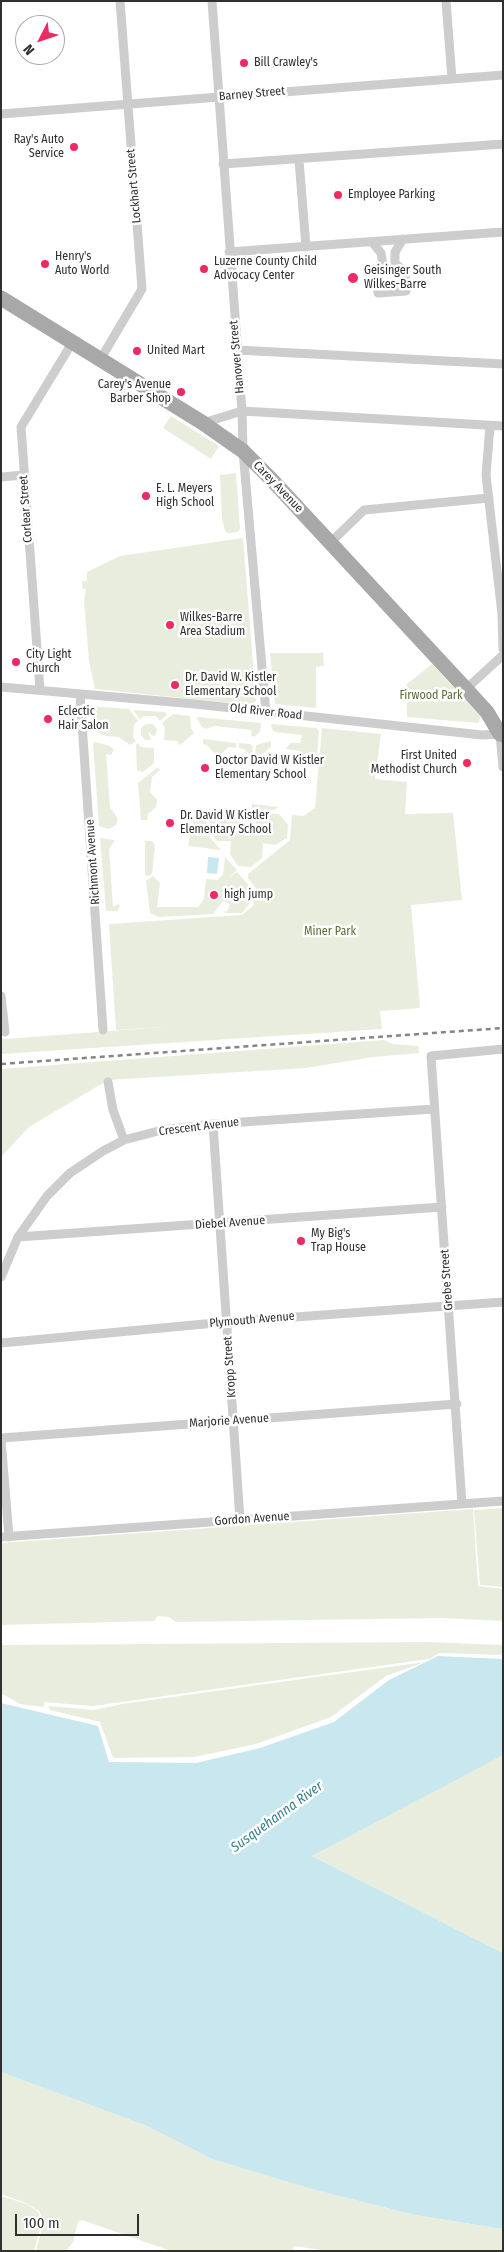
<!DOCTYPE html>
<html>
<head>
<meta charset="utf-8">
<style>
  body { margin:0 }
  #map { position:relative; width:504px; height:2252px; overflow:hidden; background:#fff; font-family:"Fira Sans Condensed",sans-serif }
  canvas { display:block }
  .frame { position:absolute; inset:0; border:2px solid #303030; pointer-events:none }
  .north { position:absolute; left:15px; top:15px; width:50px; height:50px; box-sizing:border-box; background:#fff; border:1px solid #acacac; border-radius:50%; rotate:229deg; font-size:14px; font-weight:700; line-height:20px; text-align:center; color:#303030 }
  .north::after { content:''; display:block; margin:auto; width:18px; height:22px; background:#ee2a63; clip-path:polygon(50% 0,100% 100%,50% 72%,0 100%) }
  .scale { position:absolute; left:15px; top:2214px; width:124px; height:22px; box-sizing:border-box; border:2px solid #303030; border-top:0; padding-left:6px; font-size:15px; line-height:18px; white-space:nowrap; color:#303030; -webkit-text-stroke:4px #fff; paint-order:stroke }
</style>
</head>
<body>
<div id="map">
<canvas width="504" height="2252"></canvas>
<div class="frame"></div>
<div class="north">N</div>
<div class="scale">100 m</div>
</div>
<script>
const g = document.querySelector('canvas').getContext('2d');
g.lineJoin = 'round';
function fillPath(path, color) { g.fillStyle = color; g.fill(path, 'evenodd'); }
const poly = rows => new Path2D(rows.map(r => 'M' + r).join(''));
function stroke(path, color, width, dash) { g.strokeStyle = color; g.lineWidth = width; g.lineCap = dash ? 'butt' : 'round'; g.setLineDash(dash || []); g.stroke(path); }
function label(font, color, halo, rows, align = 'center') {
  g.font = font + ' "Fira Sans Condensed",sans-serif'; g.lineWidth = 5; g.setLineDash([]); g.textBaseline = 'middle'; g.strokeStyle = halo; g.fillStyle = color; for (const [text, x, y, turn = 0] of rows) {
    g.save(); g.translate(x, y); g.rotate((+turn || 0) * Math.PI / 180); g.textAlign = isNaN(turn) ? turn : align; if (halo) g.strokeText(text, 0, 0); g.fillText(text, 0, 0); g.restore();
  }
}
fillPath(poly([
  [113,380,127,389,119,401,108,393],
  [171,416,219,446,211,459,163,428],
  [236,473,240,529,238,532,228,533,225,531,222,518,220,475],
  [243,538,256,701,251,705,95,689,89,661,84,600,86,589,83,589,82,581,87,581,87,572,120,556],
  [270,653,323,653,324,666,316,667,316,708,275,704],
  [432,664,481,717,478,723,407,717,407,684],
  [90,706,129,709,138,721,134,724,133,737,136,741,130,745,119,737,106,736,97,732,92,728],
  [133,710,165,712,167,715,160,721,156,716,144,716,140,719],
  [173,714,190,716,191,728,194,733,180,745,177,741,164,740,165,728,162,723],
  [196,717,261,723,260,732,254,737,251,735,252,730,215,726,206,729,202,727],
  [146,724,153,724,157,729,155,737,148,732,151,740,145,740,141,735,141,728],
  [271,724,316,728,319,731,316,766,313,767,300,751,286,749,290,743,300,743,302,735,275,732,272,729],
  [322,728,381,734,375,779,407,782,405,814,453,813,462,900,411,905,420,1008,380,1011,382,1029,1,1054,1,1038,5,1039,164,1027,116,1030,109,924,242,915,253,906,256,889,248,878,248,874,290,840,292,815,304,816,315,808],
  [203,739,236,743,236,748,229,747,221,754,214,753,207,745,203,744],
  [271,741,271,747,257,758,255,757,256,745],
  [95,742,110,746,114,750,111,755,106,754,110,807,118,819,116,825,109,829,99,826,93,744],
  [138,743,141,747,154,748,154,763,143,772,137,770,136,745],
  [239,743,250,744,253,747,252,757,244,749,239,748],
  [158,767,160,770,152,777,150,792,157,800,156,807,148,814,147,820,141,820,138,783],
  [252,804,279,807,274,810,252,808],
  [220,808,233,810,242,819,242,832,256,835,256,821,266,813,279,814,288,825,287,838,275,845,263,843,262,858,251,867,238,866,230,854,231,841,217,841,209,830,210,817],
  [194,817,203,818,206,822,205,832,221,850,188,846],
  [100,838,115,840,109,849,113,907,118,904,120,906,117,911,106,911],
  [145,841,152,841,155,845,152,874,148,876,145,875],
  [219,851,237,870,229,878,237,872,252,889,249,904,242,913,225,913,224,911,227,912,230,904,223,901,213,914,159,917,150,913,146,881,153,876,160,883,157,907,198,907,204,899,206,879,217,880,223,875,225,858],
  [384,1040,393,1044,418,1046,419,1053,373,1057,306,1068,108,1080,29,1127,1,1157,1,1069],
  [503,1508,503,1587,480,1585,474,1510],
  [473,1509,478,1586,503,1589,503,1621,441,1618,176,1622,169,1617,158,1616,154,1621,1,1625,1,1543],
  [429,1642,503,1645,503,1655,439,1653,429,1659,93,1706,44,1702,44,1707,20,1704,1,1693,1,1645],
  [425,1662,386,1676,331,1717,256,1744,194,1757,113,1758,100,1722,50,1710,48,1706,94,1710,122,1704],
  [503,1755,503,1953,312,1856,459,1777],
  [1,2072,147,2126,212,2159,308,2188,415,2215,503,2229,503,2251,327,2251,294,2246,293,2251,171,2251,82,2220,78,2222,73,2242,66,2251,36,2251,44,2221,39,2211,26,2203,1,2194],
  [1,2196,27,2204,38,2212,42,2221,34,2251,1,2251]
]), '#e9eddd');
fillPath(poly([
  [208,857,219,858,217,874,207,873],
  [438,1656,503,1659,503,1755,312,1856,503,1953,503,2229,415,2215,308,2188,212,2159,147,2126,1,2072,1,1703,98,1726,109,1762,196,1763,260,1748,334,1722,389,1680]
]), '#c8e7ee');
stroke(poly([
  [212,1,242,411,243,451,266,713],
  [446,1,452,79],
  [1,114,503,75],
  [299,160,306,247],
  [223,164,503,144],
  [372,242,381,253,383,265,378,270,378,293,406,291,405,272,395,263,395,252,403,239],
  [229,252,503,232],
  [237,350,503,364],
  [100,360,142,289,120,1],
  [203,423,242,411,503,426],
  [490,426,486,475,502,614,503,649],
  [1,477,24,475],
  [330,543,364,510,489,498],
  [1,687,195,704,482,735,500,734,503,767],
  [466,689,503,655],
  [40,690,21,427,72,343],
  [80,694,103,1030],
  [1,996,5,1032],
  [108,1082,113,1110,124,1140],
  [213,1124,240,1520],
  [18,1237,442,1207],
  [1,1277,18,1237,47,1196,70,1173,103,1151,124,1140,162,1130,213,1124,434,1109],
  [1,1343,226,1322,503,1302],
  [1,1438,457,1404],
  [1,1439,9,1537],
  [462,1504,431,1056,503,1049],
  [1,1537,503,1501]
]), '#cdcdcd', 9);
stroke(poly([
  [1,298,203,423,243,451,272,480,466,689,487,712,500,734,503,735]
]), '#a8a8a8', 15);
stroke(poly([
  [1,1064,503,1028]
]), '#858585', 2.5, [5, 4]);
for (const [x, y, r, color] of [
  [244,63,5,"#ee2a63"],
  [74,147,5,"#ee2a63"],
  [338,195,5,"#ee2a63"],
  [45,264,5,"#ee2a63"],
  [204,269,5,"#ee2a63"],
  [353,278,6,"#ee2a63"],
  [137,351,5,"#ee2a63"],
  [181,392,5,"#ee2a63"],
  [146,496,5,"#ee2a63"],
  [170,625,5,"#ee2a63"],
  [16,662,5,"#ee2a63"],
  [175,685,5,"#ee2a63"],
  [48,719,5,"#ee2a63"],
  [467,763,5,"#ee2a63"],
  [205,768,5,"#ee2a63"],
  [170,823,5,"#ee2a63"],
  [214,895,5,"#ee2a63"],
  [301,1241,5,"#ee2a63"]
]) { const dot = new Path2D(); dot.arc(x, y, r, 0, 2 * Math.PI); g.fillStyle = color; g.fill(dot); stroke(dot, '#fff', 2); }
label('12px', '#303030', '#fff', [
  ["Bill Crawley's",254,63],
  ["Ray's Auto",64,140,"right"],
  ["Service",64,154,"right"],
  ["Employee Parking",348,195],
  ["Henry's",55,257],
  ["Auto World",55,271],
  ["Luzerne County Child",214,262],
  ["Advocacy Center",214,276],
  ["Geisinger South",364,271],
  ["Wilkes-Barre",364,285],
  ["United Mart",147,351],
  ["Carey's Avenue",171,385,"right"],
  ["Barber Shop",171,399,"right"],
  ["E. L. Meyers",156,489],
  ["High School",156,503],
  ["Wilkes-Barre",180,618],
  ["Area Stadium",180,632],
  ["City Light",26,655],
  ["Church",26,669],
  ["Dr. David W. Kistler",185,678],
  ["Elementary School",185,692],
  ["Eclectic",58,712],
  ["Hair Salon",58,726],
  ["First United",457,756,"right"],
  ["Methodist Church",457,770,"right"],
  ["Doctor David W Kistler",215,761],
  ["Elementary School",215,775],
  ["Dr. David W Kistler",180,816],
  ["Elementary School",180,830],
  ["high jump",224,895],
  ["My Big's",311,1234],
  ["Trap House",311,1248]
], 'left');
label('12px', '#303030', '#fff', [
  ["Barney Street",252,94,-5],
  ["Lockhart Street",134,186,-95],
  ["Hanover Street",237,357,-95],
  ["Carey Avenue",278,487,46],
  ["Corlear Street",26,509,-94],
  ["Old River Road",266,712,6],
  ["Richmont Avenue",93,862,-94],
  ["Crescent Avenue",199,1127,-7],
  ["Diebel Avenue",230,1223,-4],
  ["Grebe Street",447,1280,-94],
  ["Plymouth Avenue",252,1320,-5],
  ["Kropp Street",230,1367,-94],
  ["Marjorie Avenue",229,1421,-4],
  ["Gordon Avenue",252,1519,-4]
]);
label('12px', '#5e6e3a', '#fff', [
  ["Firwood Park",431,696],
  ["Miner Park",330,932]
]);
label('italic 14px', '#378090', '#fff', [
  ["Susquehanna River",277,1817,-36]
]);
</script>
</body>
</html>
